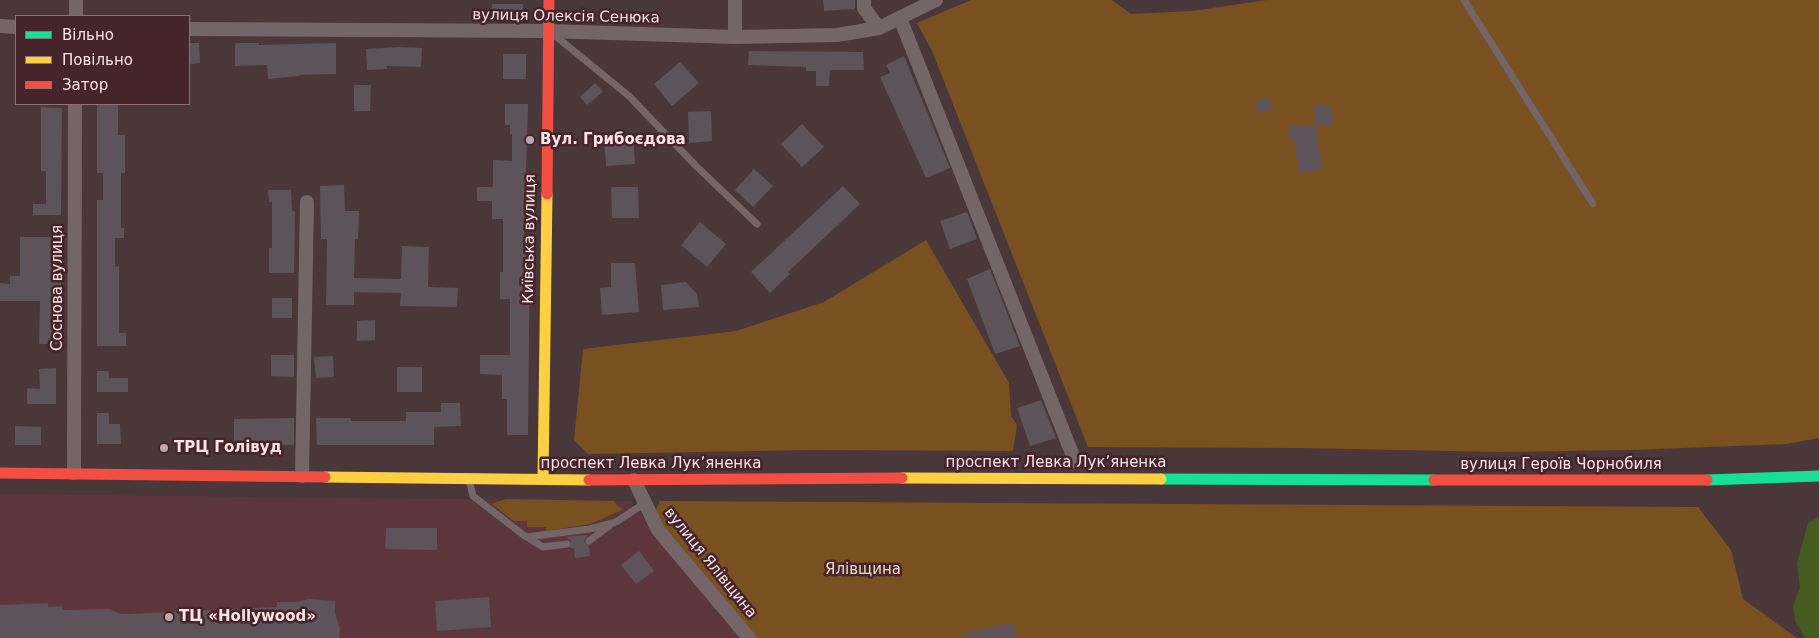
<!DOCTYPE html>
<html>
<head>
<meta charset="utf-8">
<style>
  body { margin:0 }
  #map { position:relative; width:1819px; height:638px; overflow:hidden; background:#49373a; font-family:"DejaVu Sans",sans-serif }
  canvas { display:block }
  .legend { position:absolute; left:15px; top:15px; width:175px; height:90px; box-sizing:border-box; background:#45242b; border:1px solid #8e7176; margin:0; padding:6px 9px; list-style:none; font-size:15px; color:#fbe4e7 }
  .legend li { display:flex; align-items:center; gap:10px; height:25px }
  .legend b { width:25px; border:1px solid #8e7176 }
</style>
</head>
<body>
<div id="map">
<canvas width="1819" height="638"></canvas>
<ul class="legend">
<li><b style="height:6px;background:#16e098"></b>Вільно</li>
<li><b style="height:6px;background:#ffcf43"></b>Повільно</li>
<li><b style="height:6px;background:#f24e42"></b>Затор</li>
</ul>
</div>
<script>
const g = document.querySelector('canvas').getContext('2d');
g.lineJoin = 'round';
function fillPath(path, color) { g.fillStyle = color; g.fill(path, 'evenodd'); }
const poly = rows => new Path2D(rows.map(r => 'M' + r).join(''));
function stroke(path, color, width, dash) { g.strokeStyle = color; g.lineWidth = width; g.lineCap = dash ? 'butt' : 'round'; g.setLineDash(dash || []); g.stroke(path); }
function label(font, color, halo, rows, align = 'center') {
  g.font = font + ' "DejaVu Sans",sans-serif'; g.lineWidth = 5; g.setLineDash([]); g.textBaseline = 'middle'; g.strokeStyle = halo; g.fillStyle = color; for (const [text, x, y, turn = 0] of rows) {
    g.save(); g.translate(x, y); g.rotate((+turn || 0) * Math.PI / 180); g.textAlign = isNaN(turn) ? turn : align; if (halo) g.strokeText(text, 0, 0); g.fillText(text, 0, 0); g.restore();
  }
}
fillPath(poly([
  [0,494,630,501,740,638,0,638]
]), '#5d363d');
fillPath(poly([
  [971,0,1112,0,1131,14,1192,11,1267,0,1819,0,1819,438,1787,444,1630,450,1498,452,1300,448,1088,447,932,51,917,23],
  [926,240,1009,383,1011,416,1017,425,1013,451,812,450,588,454,574,440,583,349,736,331,824,302],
  [506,499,614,501,618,507,623,508,620,511,590,524,546,531,546,527,527,527,527,521,514,521,492,504],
  [660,501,1698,507,1731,550,1743,599,1797,638,755,638,755,635,724,604,653,516]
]), '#795120');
fillPath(poly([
  [1819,517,1819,638,1805,638,1795,621,1793,606,1800,587,1797,563,1808,523]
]), '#455c21');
fillPath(poly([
  [823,0,855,0,855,9,824,11],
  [492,4,523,4,523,17,492,17],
  [189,43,199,43,200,63,189,64],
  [235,43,259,43,259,45,336,43,336,74,299,75,299,76,268,79,267,65,235,66],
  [398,47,422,48,421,67,387,66,387,69,367,70,366,49],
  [749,51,863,52,864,70,830,70,829,86,816,86,816,71,806,71,806,67,748,65],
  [503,54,526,54,526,79,503,79],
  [904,56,950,168,926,178,880,77,890,73,886,65],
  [680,62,699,83,672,106,654,84],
  [595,83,603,92,587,105,580,97],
  [354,85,371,85,370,111,354,111],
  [1268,97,1272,109,1259,113,1255,101],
  [97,104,118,104,118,135,125,135,125,173,121,173,121,228,124,228,124,238,115,238,115,267,119,266,119,333,126,333,126,346,97,346,97,200,103,200,103,173,97,173],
  [505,104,528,104,524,238,530,238,528,435,507,435,507,399,502,399,502,375,480,374,480,355,510,355,510,299,500,299,500,272,503,272,503,219,492,219,492,201,477,201,477,187,493,187,493,160,512,161,512,134,510,134,510,125,505,125],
  [1313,106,1331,106,1333,125,1316,125],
  [41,107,62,108,61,215,33,215,33,204,46,204,46,171,41,171],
  [711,111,712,141,689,143,688,112],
  [802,124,824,147,802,167,781,144],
  [1303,125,1316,126,1322,169,1299,173,1294,141,1289,138,1288,127],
  [633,137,635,164,606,166,604,139],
  [754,169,773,186,753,207,735,190],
  [344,185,345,211,359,211,358,239,355,239,354,278,401,279,402,246,429,247,428,287,458,288,457,307,400,306,401,293,354,292,354,305,326,305,327,239,321,239,320,186],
  [843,186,860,204,788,272,790,274,770,293,751,272],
  [611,187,638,187,639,218,612,218],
  [268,190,291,190,292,211,295,211,294,273,269,273,269,248,272,248,272,202,269,202],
  [967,212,977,239,950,249,940,221],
  [700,222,726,244,707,267,681,245],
  [20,237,61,237,61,344,39,344,40,301,0,301,0,283,10,284,10,276,20,276],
  [611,263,635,263,639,312,602,315,600,288,611,287],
  [990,269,1020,346,995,354,967,279],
  [686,282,697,294,699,307,663,310,661,285],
  [272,298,292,298,292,318,272,318],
  [375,320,375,340,357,341,357,321],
  [271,355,294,355,294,377,271,376],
  [333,356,334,377,316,378,314,357],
  [397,367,422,367,422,392,397,392],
  [56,368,56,404,27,404,27,388,40,389,39,369],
  [97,371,109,371,109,378,128,378,128,392,97,392],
  [1041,400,1056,438,1030,446,1017,408],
  [441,403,460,403,461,426,434,427,434,445,317,445,316,418,351,418,351,421,406,421,406,412,441,412],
  [97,413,109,413,109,424,120,424,121,444,97,444],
  [294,418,294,445,234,444,234,419],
  [15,426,41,427,41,445,15,445],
  [386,528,437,528,437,550,385,549],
  [588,535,584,541,589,546,590,556,575,558,574,548,570,548,571,541,566,537],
  [639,551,654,571,636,584,621,565],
  [489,597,491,627,437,631,435,601],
  [309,599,335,601,335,613,340,629,339,638,0,638,0,605,48,603,48,607,62,606,63,610,110,609,120,614,129,614,277,607,277,602,296,602],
  [1013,623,1017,638,964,638,963,633]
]), '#5e5359');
stroke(poly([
  [1464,0,1593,204],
  [553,34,629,96,696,166,757,224],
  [469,480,473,496,526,537,590,529,616,522,639,507,643,499],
  [527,537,543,547,567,544],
  [589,541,609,526]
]), '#746668', 7);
stroke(poly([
  [864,0,864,8,879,28],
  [76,16,76,0],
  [900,18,1075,461],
  [0,26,16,27],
  [189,29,548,31,735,37,837,35,879,28,936,0],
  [735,37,735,0],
  [74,473,75,104],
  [302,476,307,202],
  [634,480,658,530,749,638]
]), '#746668', 14);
stroke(poly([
  [1161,479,1434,480],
  [1707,480,1819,476]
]), '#16e098', 11);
stroke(poly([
  [325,477,589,480],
  [902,478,1161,479],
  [543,479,547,194]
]), '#ffcf43', 11);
stroke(poly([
  [547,194,549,0],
  [0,473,325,477],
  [589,480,902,478],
  [1434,480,1707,480]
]), '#f24e42', 11);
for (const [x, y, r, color] of [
  [530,140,5,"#bda7aa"],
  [164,448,5,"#bda7aa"],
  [169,617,5,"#bda7aa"]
]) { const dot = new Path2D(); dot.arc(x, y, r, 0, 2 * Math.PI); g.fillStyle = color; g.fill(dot); stroke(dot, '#45242b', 2); }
label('15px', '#fbe4e7', '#45242b', [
  ["вулиця Олексія Сенюка",566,17,1],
  ["Київська вулиця",530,239,-89],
  ["Соснова вулиця",58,288,-90],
  ["проспект Левка Лукʼяненка",1056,463],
  ["проспект Левка Лукʼяненка",651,464],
  ["вулиця Героїв Чорнобиля",1561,465],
  ["вулиця Ялівщина",710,563,51]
]);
label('bold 15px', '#fbe4e7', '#45242b', [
  ["Вул. Грибоєдова",540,140],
  ["ТРЦ Голівуд",174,448],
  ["ТЦ «Hollywood»",179,617]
], 'left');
label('15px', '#efd9c3', '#45242b', [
  ["Ялівщина",863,570]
]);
</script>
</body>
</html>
